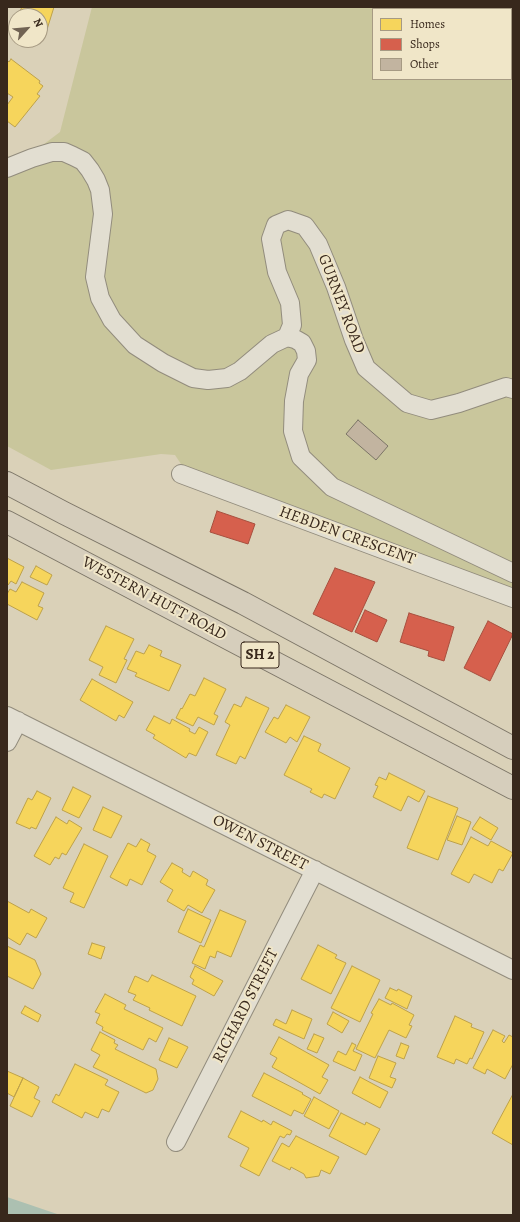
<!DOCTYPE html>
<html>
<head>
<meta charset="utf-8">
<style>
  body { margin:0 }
  #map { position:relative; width:520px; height:1222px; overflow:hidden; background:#dad1b8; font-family:Alegreya,serif }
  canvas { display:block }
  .frame { position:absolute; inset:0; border:8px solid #38281c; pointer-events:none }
  .legend { position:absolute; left:372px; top:8px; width:140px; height:72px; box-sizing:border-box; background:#f0e6c8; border:1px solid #a69a83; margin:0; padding:5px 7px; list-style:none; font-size:12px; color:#38281c }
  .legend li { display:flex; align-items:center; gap:8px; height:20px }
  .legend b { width:20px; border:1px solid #a69a83 }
  .north { position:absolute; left:8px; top:8px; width:40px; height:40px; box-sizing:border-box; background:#f0e6c8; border:1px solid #a69a83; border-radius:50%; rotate:63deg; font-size:11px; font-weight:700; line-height:16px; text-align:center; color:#38281c }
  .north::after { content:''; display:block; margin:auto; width:14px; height:18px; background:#716353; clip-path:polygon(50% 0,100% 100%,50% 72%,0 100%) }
</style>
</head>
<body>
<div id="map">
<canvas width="520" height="1222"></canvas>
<div class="frame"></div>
<ul class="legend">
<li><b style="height:11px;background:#f6d55c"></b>Homes</li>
<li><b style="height:11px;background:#d6604d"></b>Shops</li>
<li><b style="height:11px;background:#c2b4a0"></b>Other</li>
</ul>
<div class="north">N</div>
</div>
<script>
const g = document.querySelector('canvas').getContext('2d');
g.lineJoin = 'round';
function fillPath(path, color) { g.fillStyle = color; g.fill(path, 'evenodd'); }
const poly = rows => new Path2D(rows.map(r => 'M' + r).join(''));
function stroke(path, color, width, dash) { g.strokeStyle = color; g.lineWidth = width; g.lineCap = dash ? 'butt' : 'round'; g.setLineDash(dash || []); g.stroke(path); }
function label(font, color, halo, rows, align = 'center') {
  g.font = font + ' Alegreya,serif'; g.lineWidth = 4; g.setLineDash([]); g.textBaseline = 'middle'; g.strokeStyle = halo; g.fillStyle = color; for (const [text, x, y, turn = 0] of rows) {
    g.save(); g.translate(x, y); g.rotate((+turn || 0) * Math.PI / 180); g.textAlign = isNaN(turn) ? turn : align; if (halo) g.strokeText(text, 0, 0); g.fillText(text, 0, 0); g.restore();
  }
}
fillPath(poly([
  [92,7,513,7,513,592,185,470,175,455,161,454,51,470,7,446,7,172,60,132],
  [373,9,511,9,511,79,373,79]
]), '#c9c69c');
fillPath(poly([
  [7,1197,60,1215,7,1215]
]), '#acc0b1');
const homes = poly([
  [22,7,54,7,44,39,40,38,40,16,21,16,22,12,20,11,22,7],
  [11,59,40,81,39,83,43,86,37,94,40,96,15,127,7,121,7,105,13,97,7,93,7,60,9,62,11,59],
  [7,558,24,567,16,584,11,581,8,585,7,585,7,558],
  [36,566,52,575,47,585,30,577,36,566],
  [22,582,44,593,38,606,43,608,37,620,7,604,7,594,10,589,16,592,22,582],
  [106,626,134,639,124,659,127,660,116,683,99,675,103,667,89,660,106,626],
  [149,645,162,651,160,656,181,665,169,691,135,676,137,673,127,669,136,651,144,654,149,645],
  [204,678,226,689,214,714,218,716,214,725,198,717,193,726,176,718,181,708,182,709,190,694,195,696,204,678],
  [92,679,133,702,124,718,119,715,116,721,80,700,92,679],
  [246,697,269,708,245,759,240,756,236,764,216,755,230,725,225,722,234,704,241,707,246,697],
  [286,705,310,717,297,742,290,737,286,743,265,732,274,717,278,719,286,705],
  [154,716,170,724,172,719,190,729,189,731,195,734,199,727,208,732,196,756,189,753,186,758,153,738,155,735,146,730,154,716],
  [304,736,321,744,318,751,350,768,335,799,324,794,322,798,310,792,312,789,284,775,304,736],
  [389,773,425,791,419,802,408,796,401,811,373,797,378,786,375,785,379,777,386,780,389,773],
  [73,787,91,796,79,818,62,810,73,787],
  [37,791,51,798,36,829,31,827,30,829,16,823,28,798,32,800,37,791],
  [428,796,458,808,438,860,407,848,428,796],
  [103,807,122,816,111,838,93,830,103,807],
  [457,816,471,822,462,845,447,840,457,816],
  [56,817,67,824,69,820,82,828,66,855,62,853,59,859,55,857,50,865,34,856,56,817],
  [480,817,498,828,491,840,472,829,480,817],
  [471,837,488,846,491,841,513,853,503,871,499,869,492,883,474,874,469,883,451,874,471,837],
  [141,839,150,844,147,851,156,856,142,885,130,879,127,886,110,877,128,843,136,847,141,839],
  [84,844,108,856,84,908,70,902,74,893,63,888,84,844],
  [172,863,183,869,182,872,190,877,193,871,208,880,206,885,215,890,202,913,188,905,184,911,167,901,173,890,160,882,172,863],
  [7,901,29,913,31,909,47,918,36,938,27,933,20,945,7,937,7,901],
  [188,909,211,920,201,943,178,932,188,909],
  [220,910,246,921,231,957,217,951,215,958,210,956,205,969,192,963,200,945,204,947,220,910],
  [92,943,105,947,101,959,88,954,92,943],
  [318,945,337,955,335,958,346,963,331,994,301,979,318,945],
  [7,946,35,960,41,974,33,989,7,976,7,946],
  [195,966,223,981,214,996,192,984,194,980,190,977,195,966],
  [352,966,380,980,360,1022,331,1008,352,966],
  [152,975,196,996,182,1026,149,1010,150,1008,133,1000,136,995,128,992,135,976,148,982,152,975],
  [390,988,397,991,398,989,412,996,407,1009,385,998,390,988],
  [105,994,126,1005,124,1009,163,1028,156,1042,149,1038,143,1050,102,1030,103,1027,96,1023,100,1014,95,1012,105,994],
  [379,999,391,1005,392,1003,414,1015,409,1025,412,1026,406,1038,389,1030,375,1058,356,1049,373,1014,371,1013,379,999],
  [25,1006,41,1015,38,1022,21,1013,25,1006],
  [292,1010,312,1019,304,1039,273,1025,276,1019,286,1024,292,1010],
  [333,1012,349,1021,342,1033,327,1024,333,1012],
  [455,1016,472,1024,471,1027,484,1032,472,1059,470,1058,467,1064,456,1059,454,1064,437,1057,455,1016],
  [493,1030,505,1036,502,1041,504,1043,509,1035,513,1037,513,1064,505,1079,487,1069,485,1074,473,1068,493,1030],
  [100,1032,115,1040,114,1043,118,1045,115,1049,156,1069,158,1079,153,1090,146,1093,93,1067,100,1055,91,1050,100,1032],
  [314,1034,324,1038,317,1053,307,1049,314,1034],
  [279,1037,329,1065,322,1077,328,1080,320,1094,272,1067,277,1058,270,1054,279,1037],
  [169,1038,188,1047,177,1068,159,1060,169,1038],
  [352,1043,356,1045,353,1051,362,1055,355,1071,333,1061,338,1051,346,1055,352,1043],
  [401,1043,409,1046,404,1059,396,1056,401,1043],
  [378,1056,396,1063,390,1077,396,1079,392,1088,369,1078,378,1056],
  [75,1064,108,1080,105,1085,119,1092,109,1112,102,1109,98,1118,85,1112,82,1118,52,1102,56,1094,59,1096,75,1064],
  [7,1071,23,1078,14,1097,7,1093,7,1071],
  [264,1073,303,1093,302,1094,311,1099,303,1114,294,1110,291,1116,252,1096,264,1073],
  [360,1077,388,1092,380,1108,352,1093,360,1077],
  [23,1078,39,1087,34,1098,40,1101,32,1117,10,1106,23,1078],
  [513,1094,513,1145,492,1133,513,1094],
  [314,1097,339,1111,329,1129,304,1116,314,1097],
  [241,1111,262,1122,263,1120,271,1125,273,1121,292,1131,290,1135,287,1134,284,1138,280,1136,259,1176,240,1166,249,1148,228,1137,241,1111],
  [341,1113,365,1125,366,1122,380,1129,366,1155,329,1136,341,1113],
  [296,1136,339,1157,330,1174,321,1170,319,1176,306,1178,304,1174,291,1167,290,1170,272,1161,282,1143,289,1147,296,1136]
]);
fillPath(homes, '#f6d55c');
stroke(homes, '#bda149', 1);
const shops = poly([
  [217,511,255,524,248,544,210,532,217,511],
  [335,568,375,582,352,632,313,614,335,568],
  [365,610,387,620,377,642,355,632,365,610],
  [409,613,454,627,444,661,428,656,429,651,400,642,409,613],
  [488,621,513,634,490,681,464,668,488,621]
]);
fillPath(shops, '#d6604d');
stroke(shops, '#a74f3e', 1);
const building = poly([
  [358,420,388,446,376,460,346,434,358,420]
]);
fillPath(building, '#c2b4a0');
stroke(building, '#7c7567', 1);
const minor = poly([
  [7,168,32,158,52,152,64,152,73,156,83,161,90,170,96,180,100,190,103,214,95,277,100,298,112,320,135,345,163,363,193,378,208,380,227,378,240,371,272,344,287,337,295,339,302,343,306,351,307,360,299,374,294,401,293,431,301,457,332,487,513,573],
  [287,337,292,325,290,303,277,272,271,239,276,225,288,220,305,226,318,244,336,287,354,340,366,368,407,403,431,410,459,403,506,387,513,389],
  [181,474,513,598],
  [7,716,513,970],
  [7,742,18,721],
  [176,1142,315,870]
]);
const trunk = poly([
  [7,483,64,513,243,603,513,748],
  [7,522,513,788]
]);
stroke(minor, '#928c7d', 20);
stroke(trunk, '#7c7567', 24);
stroke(minor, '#e2ded1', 18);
stroke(trunk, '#d6cebc', 22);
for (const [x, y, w] of [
  [260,655,38]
]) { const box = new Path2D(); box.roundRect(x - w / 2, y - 13, w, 26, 3); g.fillStyle = '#f0e6c8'; g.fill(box); stroke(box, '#38281c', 1); }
label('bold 15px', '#38281c', null, [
  ["SH 2",260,655]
]);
label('16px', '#38281c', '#f0e6c8', [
  ["GURNEY ROAD",341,304,69],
  ["HEBDEN CRESCENT",347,536,20],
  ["WESTERN HUTT ROAD",154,599,28],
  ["OWEN STREET",260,843,27],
  ["RICHARD STREET",246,1006,-63]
]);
</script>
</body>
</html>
